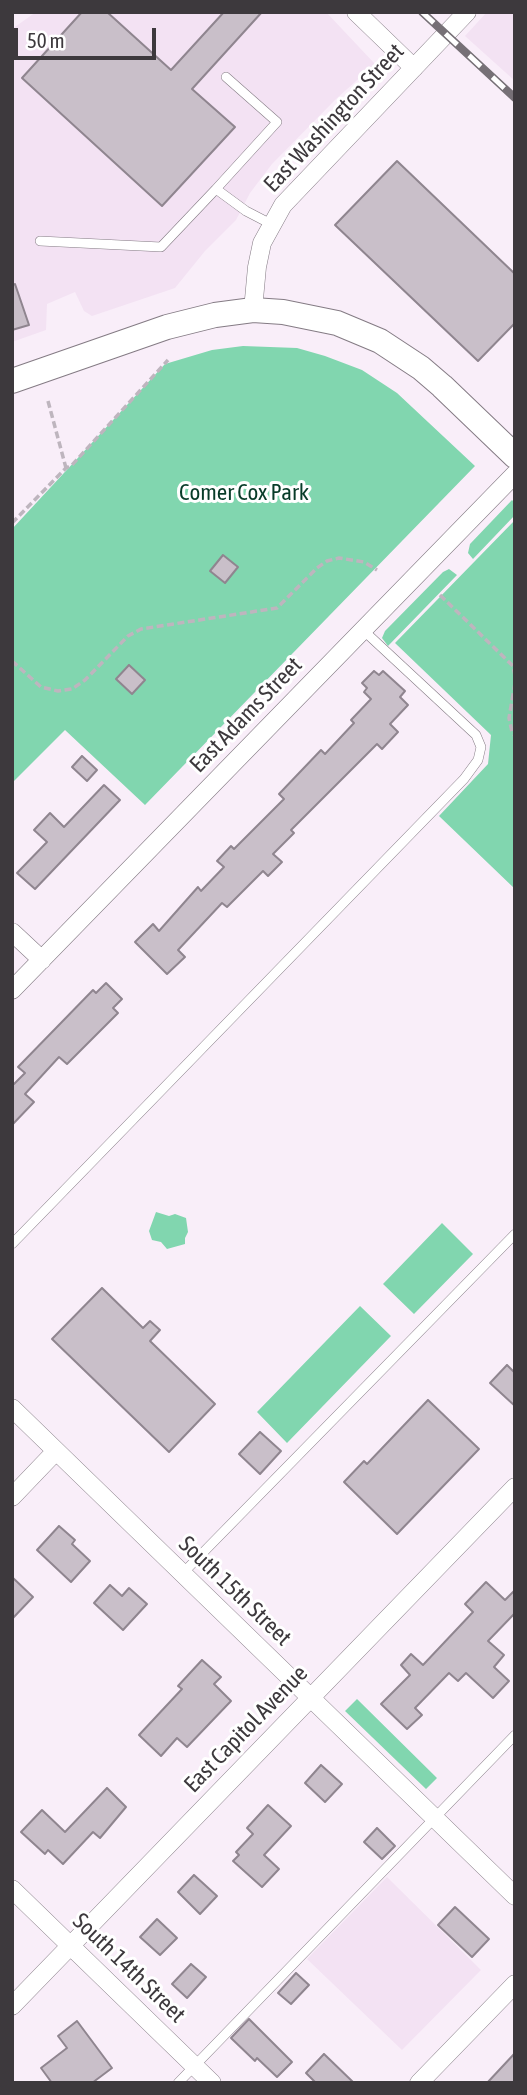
<!DOCTYPE html>
<html>
<head>
<meta charset="utf-8">
<style>
  body { margin:0 }
  #map { position:relative; width:527px; height:2095px; overflow:hidden; background:#f9eef9; font-family:"Asap Condensed",sans-serif }
  canvas { display:block }
  .frame { position:absolute; inset:0; border:14px solid #3d393d; pointer-events:none }
  .scale { position:absolute; left:14px; top:28px; width:142px; height:32px; box-sizing:border-box; border:4px solid #3d393d; border-top:0; padding-left:9px; font-size:21px; line-height:24px; white-space:nowrap; color:#3d393d; -webkit-text-stroke:5px #fff; paint-order:stroke }
</style>
</head>
<body>
<div id="map">
<canvas width="527" height="2095"></canvas>
<div class="frame"></div>
<div class="scale">50 m</div>
</div>
<script>
const g = document.querySelector('canvas').getContext('2d');
g.lineJoin = 'round';
function fillPath(path, color) { g.fillStyle = color; g.fill(path, 'evenodd'); }
const poly = rows => new Path2D(rows.map(r => 'M' + r).join(''));
function stroke(path, color, width, dash) { g.strokeStyle = color; g.lineWidth = width; g.lineCap = dash ? 'butt' : 'round'; g.setLineDash(dash || []); g.stroke(path); }
function label(font, color, halo, rows, align = 'center') {
  g.font = font + ' "Asap Condensed",sans-serif'; g.lineWidth = 6; g.setLineDash([]); g.textBaseline = 'middle'; g.strokeStyle = halo; g.fillStyle = color; for (const [text, x, y, turn = 0] of rows) {
    g.save(); g.translate(x, y); g.rotate((+turn || 0) * Math.PI / 180); g.textAlign = isNaN(turn) ? turn : align; if (halo) g.strokeText(text, 0, 0); g.fillText(text, 0, 0); g.restore();
  }
}
fillPath(poly([
  [36,12,326,12,375,64,336,99,272,164,250,193,236,220,205,251,175,288,92,316,84,311,75,292,47,304,46,330,12,342,12,29],
  [487,12,515,12,515,81,465,36],
  [387,1877,481,1970,402,2050,307,1959]
]), '#f3e2f3');
fillPath(poly([
  [243,346,297,348,325,356,362,370,397,393,475,466,145,805,65,730,12,783,12,529,165,364,212,350],
  [512,500,515,503,515,515,473,559,468,553,470,544],
  [515,520,515,889,439,816,488,764,491,735,395,643],
  [449,569,457,575,388,646,382,638,385,631,443,572],
  [156,1212,169,1216,175,1214,186,1218,188,1232,185,1238,185,1244,167,1249,161,1242,152,1240,149,1231],
  [442,1223,473,1254,414,1314,383,1284],
  [360,1306,391,1336,287,1443,257,1412],
  [357,1699,437,1778,426,1789,345,1711]
]), '#81d6af');
const building = poly([
  [82,12,107,12,171,70,224,12,262,12,192,89,235,127,162,206,22,78,82,12],
  [397,161,515,274,515,323,478,361,335,225,397,161],
  [15,284,29,325,12,330,12,285,15,284],
  [223,555,238,567,225,583,210,571,223,555],
  [129,665,145,680,132,694,116,679,129,665],
  [374,671,379,675,383,671,405,691,400,697,408,705,390,724,398,732,382,749,377,744,291,830,294,833,273,854,282,862,268,876,263,871,227,907,222,903,178,950,185,957,167,974,135,942,153,924,159,931,198,887,201,891,224,867,217,861,231,846,234,849,284,799,279,794,321,750,325,754,354,723,351,720,371,699,364,692,367,688,362,683,374,671],
  [82,756,97,770,87,781,72,767,82,756],
  [104,785,120,800,35,889,17,873,47,842,34,830,50,813,64,827,104,785],
  [106,983,122,999,113,1008,118,1013,67,1064,59,1057,25,1094,34,1102,12,1125,12,1082,14,1084,25,1073,18,1067,93,990,96,993,106,983],
  [102,1288,143,1328,150,1321,160,1330,150,1341,215,1404,169,1452,52,1339,102,1288],
  [507,1365,515,1373,515,1406,490,1383,507,1365],
  [428,1400,479,1449,397,1534,344,1482,364,1461,367,1464,428,1400],
  [260,1432,281,1451,260,1474,239,1454,260,1432],
  [59,1526,75,1540,72,1544,90,1561,71,1582,37,1550,59,1526],
  [12,1577,33,1597,12,1619,12,1577],
  [486,1582,505,1600,515,1590,515,1613,488,1641,504,1655,494,1667,509,1681,493,1698,466,1673,458,1681,449,1673,415,1708,422,1715,407,1729,381,1704,410,1675,401,1665,411,1654,423,1665,473,1612,465,1604,486,1582],
  [110,1585,122,1596,129,1588,147,1604,123,1630,94,1603,110,1585],
  [202,1660,221,1677,214,1684,231,1701,187,1747,177,1738,161,1756,139,1735,182,1689,178,1686,202,1660],
  [321,1765,342,1784,325,1802,305,1783,321,1765],
  [107,1788,126,1807,100,1838,93,1832,63,1864,48,1850,45,1854,21,1832,42,1810,65,1832,107,1788],
  [268,1805,291,1826,264,1855,279,1869,262,1887,233,1861,239,1855,236,1852,253,1834,247,1828,268,1805],
  [377,1828,395,1846,382,1859,364,1842,377,1828],
  [194,1875,217,1896,200,1914,178,1892,194,1875],
  [455,1907,489,1939,472,1957,438,1925,455,1907],
  [157,1919,177,1938,160,1955,140,1937,157,1919],
  [191,1964,206,1977,187,1998,172,1984,191,1964],
  [296,1973,309,1985,291,2004,278,1993,296,1973],
  [249,2019,292,2062,277,2077,257,2058,255,2061,231,2038,249,2019],
  [77,2021,112,2068,92,2083,52,2083,41,2068,67,2048,58,2036,77,2021],
  [515,2053,515,2083,487,2083,515,2053],
  [324,2054,354,2083,316,2083,306,2073,324,2054]
]);
fillPath(building, '#c9bfc9');
stroke(building, '#8f858f', 2);
const lane = poly([
  [226,77,277,122,216,189,246,211,271,224],
  [40,241,161,247,216,189],
  [12,1244,464,779,478,760,481,747,476,735,363,630],
  [182,1574,515,1234],
  [178,2083,515,1735]
]);
const street = poly([
  [356,12,414,68],
  [253,310,257,267,262,243,283,205,467,12],
  [12,932,42,960],
  [12,990,515,474],
  [12,1408,515,1896],
  [12,1497,56,1451],
  [12,1889,212,2083],
  [12,2006,515,1487],
  [419,2083,515,1984]
]);
const secondary = poly([
  [12,381,167,327,215,315,253,310,283,312,337,323,380,341,421,368,442,386,515,456]
]);
stroke(lane, '#847b84', 10);
stroke(street, '#847b84', 19);
stroke(secondary, '#847b84', 26);
stroke(poly([
  [48,401,66,468],
  [12,523,66,468,72,465,168,360],
  [440,595,513,666,515,676],
  [12,661,41,687,58,691,72,689,85,680,128,636,141,629,277,608,317,568,327,561,339,558,364,562,377,570],
  [515,683,509,718,512,732,515,736]
]), '#beb5be', 3.5, [7, 3.5]);
stroke(lane, '#fff', 9);
stroke(street, '#fff', 18);
stroke(secondary, '#fff', 24);
const rail = poly([
  [422,12,515,98]
]);
stroke(rail, '#767076', 8);
stroke(rail, '#fff', 5, [16]);
label('23px', '#3d393d', '#fff', [
  ["East Washington Street",334,118,-47],
  ["East Adams Street",246,715,-46],
  ["South 15th Street",235,1591,44],
  ["East Capitol Avenue",246,1729,-46],
  ["South 14th Street",129,1968,44]
]);
label('23px', '#083c29', '#fff', [
  ["Comer Cox Park",244,493]
]);
</script>
</body>
</html>
